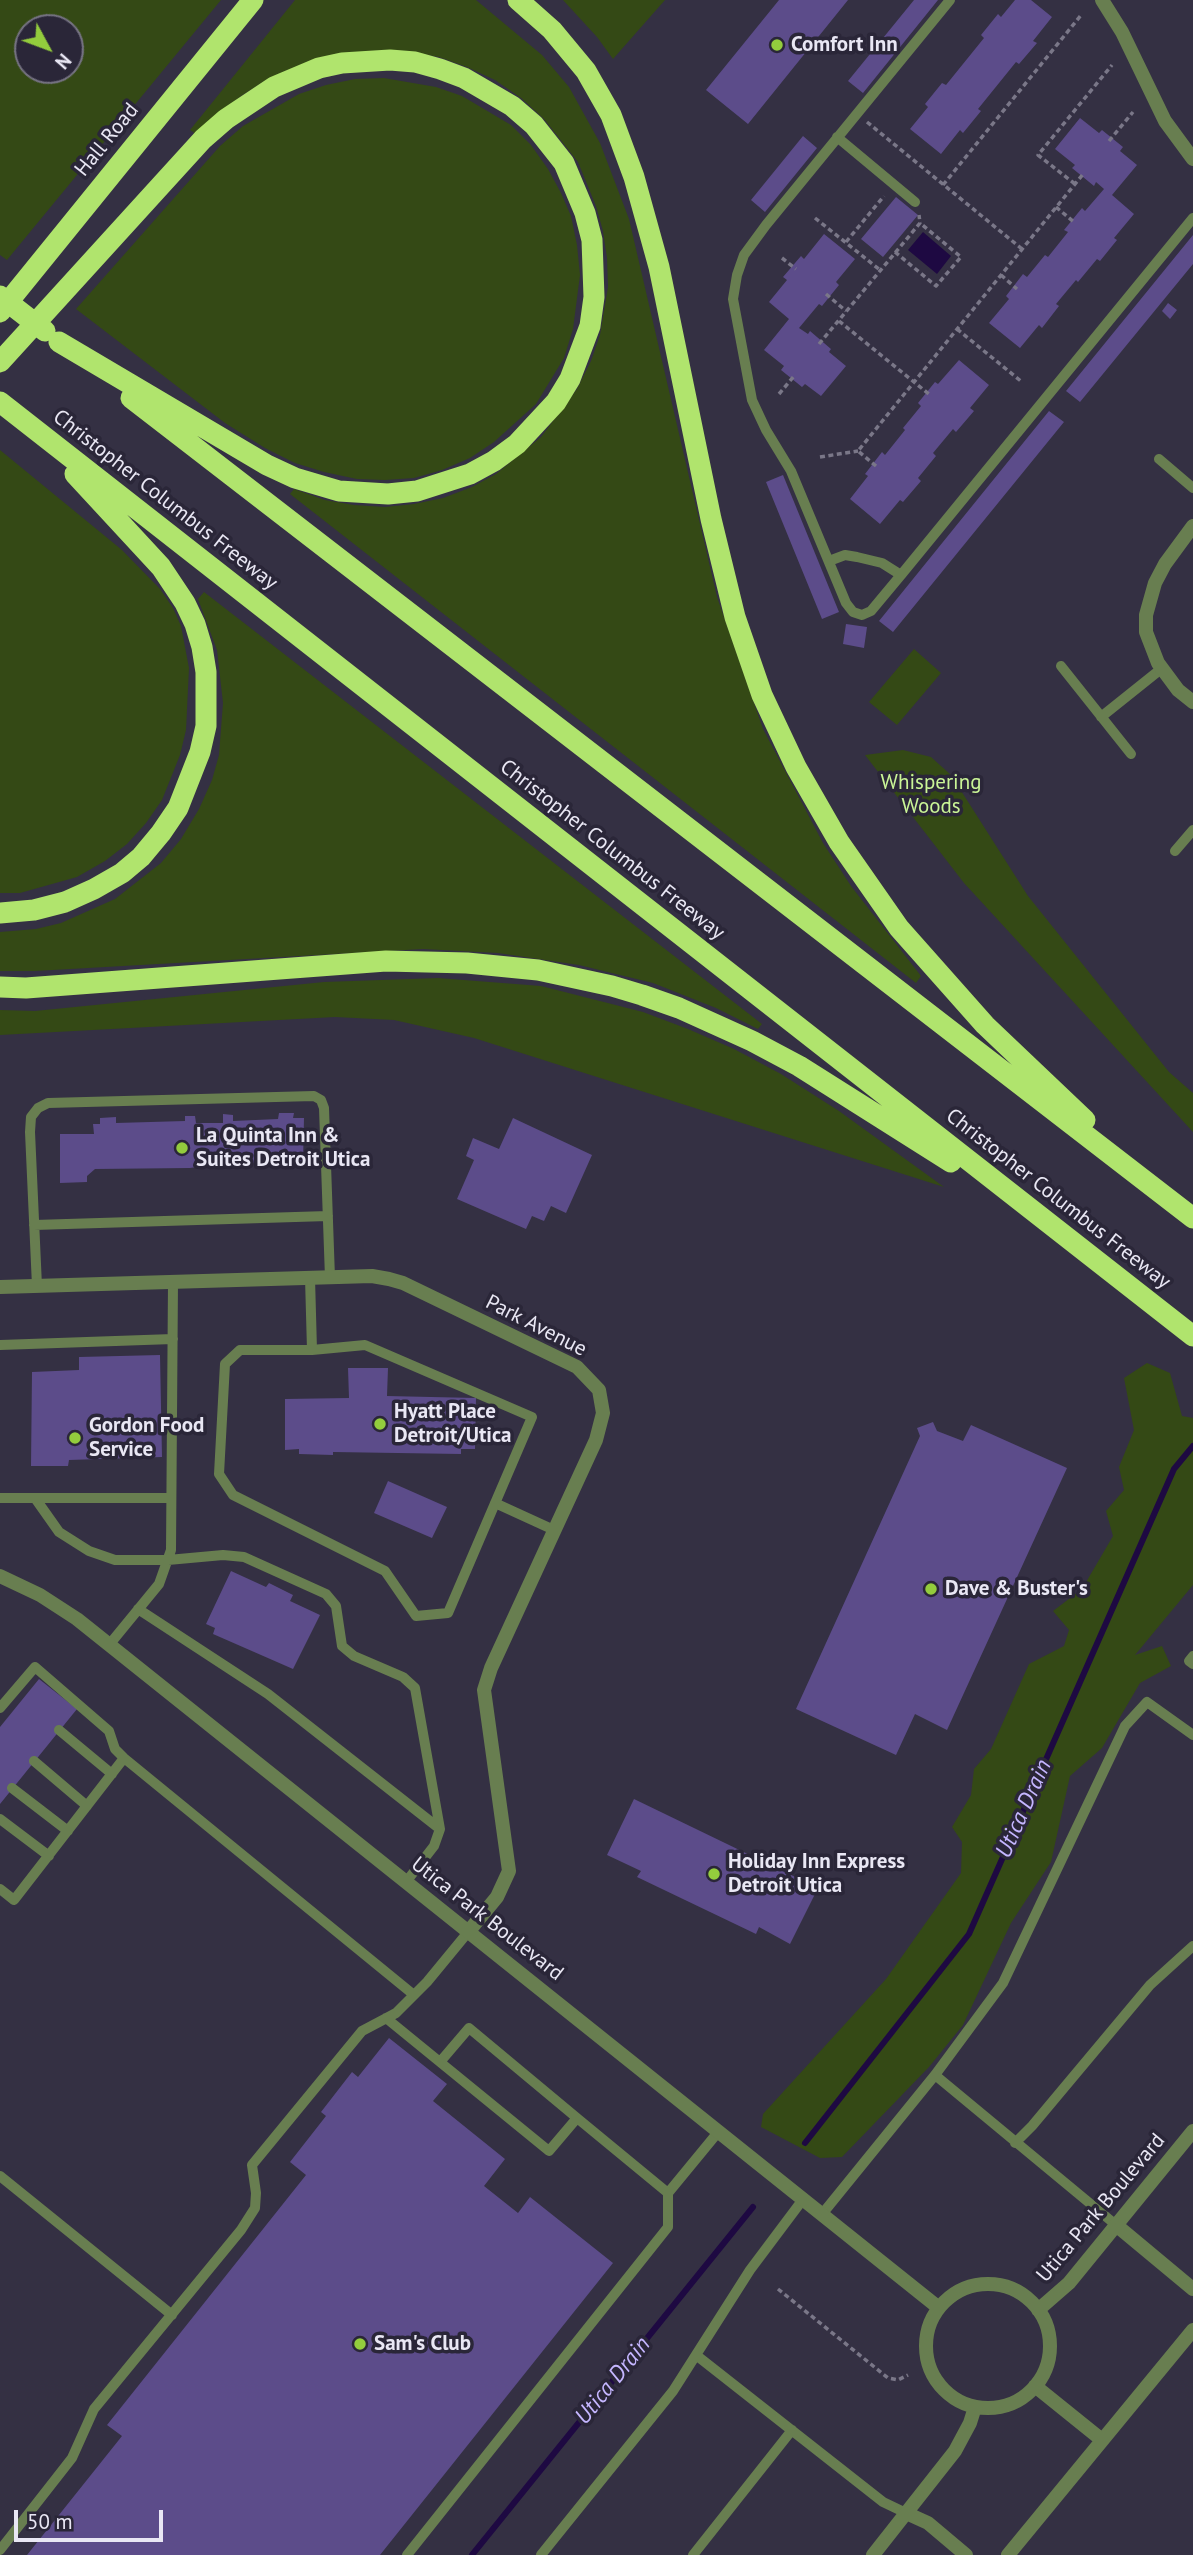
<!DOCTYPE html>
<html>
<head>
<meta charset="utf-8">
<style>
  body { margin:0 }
  #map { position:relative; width:1193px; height:2555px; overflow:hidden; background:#343043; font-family:"PT Sans",sans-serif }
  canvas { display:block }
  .north { position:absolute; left:14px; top:14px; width:70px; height:70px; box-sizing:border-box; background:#2a2638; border:2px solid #767383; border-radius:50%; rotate:131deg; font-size:19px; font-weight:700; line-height:28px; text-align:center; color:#e9e7f4 }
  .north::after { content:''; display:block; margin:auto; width:24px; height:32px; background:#93cc3d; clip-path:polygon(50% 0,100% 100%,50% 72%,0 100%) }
  .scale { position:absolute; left:14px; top:2510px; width:149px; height:32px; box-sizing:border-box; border:4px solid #e9e7f4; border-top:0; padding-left:9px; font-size:21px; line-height:24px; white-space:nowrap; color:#e9e7f4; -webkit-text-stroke:5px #2a2638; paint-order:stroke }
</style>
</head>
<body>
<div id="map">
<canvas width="1193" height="2555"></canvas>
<div class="north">N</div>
<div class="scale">50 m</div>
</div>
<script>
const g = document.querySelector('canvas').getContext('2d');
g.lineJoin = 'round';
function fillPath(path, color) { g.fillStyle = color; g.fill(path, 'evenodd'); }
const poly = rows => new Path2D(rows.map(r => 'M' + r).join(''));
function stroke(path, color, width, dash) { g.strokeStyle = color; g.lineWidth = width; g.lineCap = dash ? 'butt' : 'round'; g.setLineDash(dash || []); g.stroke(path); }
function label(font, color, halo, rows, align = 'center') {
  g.font = font + ' "PT Sans",sans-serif'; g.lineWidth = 7; g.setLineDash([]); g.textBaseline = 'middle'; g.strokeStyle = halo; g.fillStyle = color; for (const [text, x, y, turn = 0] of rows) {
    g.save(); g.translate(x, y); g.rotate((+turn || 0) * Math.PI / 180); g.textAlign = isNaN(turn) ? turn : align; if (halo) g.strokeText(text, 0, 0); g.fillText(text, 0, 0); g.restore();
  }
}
fillPath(poly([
  [0,0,221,0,7,260,0,255],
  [28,28,70,28,70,70,28,70],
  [295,0,476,0,542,55,569,87,600,143,629,219,717,597,763,729,823,843,851,886,921,976,916,983,290,494,294,489,325,500,354,505,385,507,414,504,443,498,472,487,496,474,541,437,577,389,591,361,600,335,608,287,607,258,603,231,596,206,578,162,544,119,521,98,495,80,467,67,439,57,410,52,387,50,337,55,263,82,241,96,196,134,190,130],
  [563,0,665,0,613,59,597,37],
  [384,78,436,87,462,96,511,125,531,145,548,169,561,193,571,216,577,245,580,275,573,329,564,358,536,404,494,442,470,458,442,470,414,478,385,480,357,479,324,472,295,463,265,448,225,423,76,309,220,146,243,126,299,94,326,85,355,79],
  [0,450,122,550,160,589,173,608,181,626,189,668,186,730,180,755,162,800,146,823,127,844,105,861,77,877,20,893,0,893],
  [204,592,762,1024,758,1029,716,1008,653,983,579,965,498,953,423,949,35,971,0,971,0,932,36,929,61,923,115,899,161,863,181,839,199,809,212,780,219,755,223,703,217,650,198,599],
  [914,649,941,673,897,725,869,702],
  [903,750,931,757,951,775,1028,896,1169,1072,1193,1093,1193,1132,964,883,865,755],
  [438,978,541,986,643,1012,688,1029,734,1049,781,1074,839,1111,944,1187,474,1038,394,1020,335,1017,0,1035,0,1010,35,1011,324,982],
  [1147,1363,1170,1373,1182,1416,1193,1418,1193,1585,1135,1655,1162,1646,1171,1666,1140,1683,1102,1748,1070,1776,1051,1862,1011,1923,963,2025,929,2067,842,2157,820,2158,761,2127,763,2114,886,1979,961,1873,962,1842,952,1827,971,1795,974,1769,991,1749,1029,1664,1064,1646,1069,1630,1053,1611,1082,1589,1113,1536,1106,1511,1124,1490,1119,1467,1134,1430,1124,1378]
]), '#344915');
fillPath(poly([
  [923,232,951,256,937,274,908,250]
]), '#1e0942');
stroke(poly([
  [805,2143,969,1934,1174,1469,1193,1446],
  [472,2555,753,2207]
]), '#1e0942', 6);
fillPath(poly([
  [779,0,848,0,748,124,706,90],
  [914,0,938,0,863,93,848,81],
  [1015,0,1031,0,1052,17,1033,41,1037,43,1019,64,1016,62,978,109,981,111,963,133,960,130,941,154,910,129,928,107,925,104,942,83,946,85,984,38,981,35,998,14,1001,17],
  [1080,118,1099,133,1102,130,1123,147,1120,151,1137,165,1112,195,1134,214,1114,238,1117,240,1100,261,1097,259,1078,282,1076,280,1056,304,1059,306,1042,328,1039,325,1020,348,989,323,1009,299,1006,296,1023,274,1027,277,1045,255,1048,257,1068,232,1064,230,1082,208,1085,211,1104,189,1096,182,1094,186,1072,168,1075,165,1055,149],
  [803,136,817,148,765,212,751,200],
  [896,197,918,215,883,257,861,239],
  [824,234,855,259,836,282,839,285,822,306,819,304,799,328,808,334,810,331,831,349,829,352,846,366,821,396,805,384,802,387,781,370,784,366,764,350,789,319,769,302,787,280,783,277,801,256,804,259],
  [1193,235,1193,264,1080,402,1066,391],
  [1168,303,1177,310,1170,319,1162,311],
  [959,360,989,385,970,408,974,411,956,432,953,429,933,453,936,456,918,478,921,481,903,502,900,500,880,524,850,499,868,476,865,474,882,452,885,455,905,430,903,428,921,406,918,403,935,382,938,384],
  [1049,411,1064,422,893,632,879,621],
  [783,475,839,612,822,619,766,482],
  [846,624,867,627,864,648,843,644],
  [279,1113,294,1113,293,1118,304,1118,303,1162,218,1164,190,1168,95,1169,87,1176,87,1182,60,1183,60,1134,94,1134,93,1124,100,1124,100,1118,116,1117,116,1123,185,1121,185,1116,195,1116,196,1123,223,1123,223,1114,233,1115,233,1121,278,1119],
  [513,1118,592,1155,566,1213,551,1206,544,1221,532,1216,526,1229,457,1199,474,1160,466,1156,473,1138,499,1149],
  [160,1355,162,1457,69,1460,68,1466,31,1466,32,1372,79,1370,79,1357],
  [348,1368,388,1368,387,1396,476,1398,475,1449,461,1449,461,1454,333,1452,333,1455,299,1454,299,1449,285,1450,285,1399,349,1398],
  [933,1422,937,1431,963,1441,971,1425,1067,1468,947,1730,915,1714,896,1755,796,1709,920,1436,917,1428],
  [388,1481,447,1507,432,1538,374,1513],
  [231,1571,266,1587,269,1583,293,1595,290,1601,320,1615,293,1669,213,1634,215,1628,206,1624],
  [39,1679,77,1709,0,1804,0,1727],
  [634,1799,818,1888,790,1944,759,1927,756,1934,637,1877,641,1871,607,1855],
  [389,2038,447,2084,433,2101,505,2159,484,2186,518,2213,530,2197,613,2263,380,2555,27,2555,122,2436,107,2425,306,2175,290,2162,326,2116,321,2112,352,2072,358,2077]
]), '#5c4c8a');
stroke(poly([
  [867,122,1022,249],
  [1109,141,1133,112],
  [1075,184,1038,155,1112,65],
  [943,185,1082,14],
  [1056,207,1075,223],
  [815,218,880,270],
  [846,242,884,196],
  [895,252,936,286,961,257,920,223],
  [782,258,796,269],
  [1001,275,1017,289],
  [826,294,846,311],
  [839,321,930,395],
  [957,329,1022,382],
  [819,344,920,223,919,215],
  [779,394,795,375],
  [820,457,858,451],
  [876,466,858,451,1084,173],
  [778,2289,888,2378,898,2380,908,2375]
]), '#7a7788', 3.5, [5, 3.5]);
stroke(poly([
  [837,137,915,202],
  [1159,459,1193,488],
  [829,561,845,555,857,557,882,563,901,575,1193,218],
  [901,575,871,611,862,615,853,612,846,603,791,471,766,430,752,400,733,299,737,275,744,255,766,225,950,0],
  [1061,666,1131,754],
  [1101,717,1161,669],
  [1175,851,1193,830],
  [34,1225,328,1216],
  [310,1278,312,1350,365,1345,532,1417,448,1613,416,1616,385,1571,233,1495,219,1474,225,1364,240,1350,312,1350],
  [37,1286,30,1132,31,1117,38,1108,48,1103,314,1096,321,1100,324,1108,330,1278],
  [0,1345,173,1339],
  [0,1498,171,1498],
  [35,1498,59,1532,89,1551,115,1560,168,1560,223,1555,244,1557,326,1594,336,1606,342,1646,354,1656,403,1677,415,1688,440,1829,434,1846,406,1882],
  [495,1503,554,1530],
  [138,1609,268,1694,440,1829],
  [109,1645,159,1584,171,1550,173,1282],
  [1193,1656,1189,1661,1193,1664],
  [0,1708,35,1667,109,1731,115,1749,124,1758,414,1995],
  [59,1730,112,1774],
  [34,1761,87,1806],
  [12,1788,68,1831],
  [0,1819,49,1856],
  [0,1889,14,1900,124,1758],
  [386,2018,549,2151,577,2118,668,2193,719,2131],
  [440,2062,469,2028,577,2118],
  [935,2075,1116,2225],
  [1015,2143,1032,2126,1150,1985,1193,1946],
  [0,2176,172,2315],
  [823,2213,935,2075,1003,1983,1125,1726,1147,1702,1193,1735],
  [696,2355,883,2502,906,2513],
  [0,2550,72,2458,94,2409,241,2230,255,2208,256,2193,252,2165,362,2031,396,2013,427,1982,469,1931],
  [407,2555,668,2227,668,2193],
  [541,2555,673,2391,750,2270,804,2198],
  [693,2555,792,2430]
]), '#687e50', 10);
stroke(poly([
  [1102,0,1122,32,1165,121,1193,159],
  [1193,526,1165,564,1155,583,1146,615,1146,632,1158,663,1178,690,1193,702],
  [0,1287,372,1276,389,1279,403,1283,577,1367,599,1390,603,1413,596,1440,491,1668,484,1690,509,1871,497,1897,469,1931],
  [0,1576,40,1595,77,1619,939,2308],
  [1116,2225,1193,2289],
  '926 2346a62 62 0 1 1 124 0a62 62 0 1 1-124 0Z',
  [1038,2310,1069,2283,1193,2131],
  [1035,2386,1102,2440],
  [906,2513,928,2523,966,2555],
  [873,2555,955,2451,970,2423,975,2407],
  [1008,2555,1193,2330]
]), '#687e50', 14);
stroke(poly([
  [518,0,552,30,586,71,611,115,634,177,659,267,711,519,735,617,762,695,796,767,839,842,899,928,985,1025,1085,1120],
  [0,296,45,331],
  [0,312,253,0],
  [0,362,203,139,226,119,274,87,319,68,342,63,390,60,415,62,440,69,464,78,512,106,534,125,564,163,585,213,592,240,594,297,590,326,570,379,556,402,517,444,494,461,470,474,417,491,388,494,339,491,295,478,267,465,59,342],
  [131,398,1193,1218],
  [0,402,1193,1336],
  [0,913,34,910,65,902,94,889,122,873,141,857,161,833,178,808,200,752,206,726,206,672,202,647,195,624,185,603,161,567,75,474],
  [0,987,26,988,386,961,467,963,538,970,612,986,642,995,679,1008,752,1041,799,1066,951,1162]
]), '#b0e46d', 21);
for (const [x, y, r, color] of [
  [777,45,7,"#93cc3d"],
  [182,1148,7,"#93cc3d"],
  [380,1424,7,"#93cc3d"],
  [75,1438,7,"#93cc3d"],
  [931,1589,7,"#93cc3d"],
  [714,1874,7,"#93cc3d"],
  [360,2344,7,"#93cc3d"]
]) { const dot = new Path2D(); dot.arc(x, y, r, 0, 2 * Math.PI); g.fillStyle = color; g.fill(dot); stroke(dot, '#2a2638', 2.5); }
label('bold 21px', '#e9e7f4', '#2a2638', [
  ["Comfort Inn",791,45],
  ["La Quinta Inn &",196,1136],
  ["Suites Detroit Utica",196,1160],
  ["Hyatt Place",394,1412],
  ["Detroit/Utica",394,1436],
  ["Gordon Food",89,1426],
  ["Service",89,1450],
  ["Dave & Buster's",945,1589],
  ["Holiday Inn Express",728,1862],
  ["Detroit Utica",728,1886],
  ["Sam's Club",374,2344]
], 'left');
label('21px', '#e9e7f4', '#2a2638', [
  ["Hall Road",107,140,-51],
  ["Christopher Columbus Freeway",165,500,38],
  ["Christopher Columbus Freeway",612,850,38],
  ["Christopher Columbus Freeway",1058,1199,38],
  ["Park Avenue",536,1326,27],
  ["Utica Park Boulevard",487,1919,38],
  ["Utica Park Boulevard",1101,2208,-50]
]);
label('21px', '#caf597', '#2a2638', [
  ["Whispering",931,783],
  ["Woods",931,807]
]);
label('italic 23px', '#c5b6ff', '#2a2638', [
  ["Utica Drain",1024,1809,-66],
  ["Utica Drain",613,2381,-51]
]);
</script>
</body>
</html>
